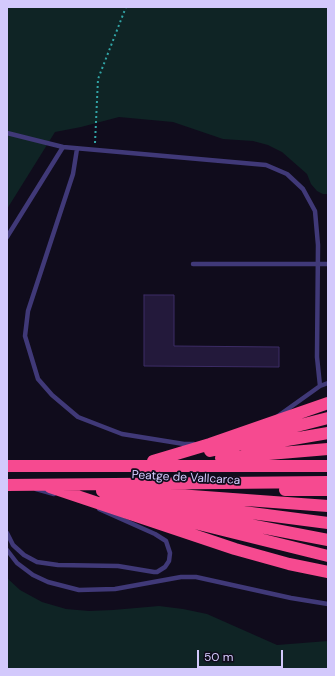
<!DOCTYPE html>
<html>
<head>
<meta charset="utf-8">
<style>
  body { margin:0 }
  #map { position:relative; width:335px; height:676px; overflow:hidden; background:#100c1c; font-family:"DM Sans",sans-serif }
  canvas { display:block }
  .frame { position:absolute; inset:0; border:8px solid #d3c9fc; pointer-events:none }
  .scale { position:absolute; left:197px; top:650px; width:86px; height:18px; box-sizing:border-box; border:2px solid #d3c9fc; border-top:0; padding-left:5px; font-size:12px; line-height:14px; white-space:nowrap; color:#d3c9fc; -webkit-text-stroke:3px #100c1c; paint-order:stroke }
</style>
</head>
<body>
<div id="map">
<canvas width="335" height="676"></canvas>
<div class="frame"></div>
<div class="scale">50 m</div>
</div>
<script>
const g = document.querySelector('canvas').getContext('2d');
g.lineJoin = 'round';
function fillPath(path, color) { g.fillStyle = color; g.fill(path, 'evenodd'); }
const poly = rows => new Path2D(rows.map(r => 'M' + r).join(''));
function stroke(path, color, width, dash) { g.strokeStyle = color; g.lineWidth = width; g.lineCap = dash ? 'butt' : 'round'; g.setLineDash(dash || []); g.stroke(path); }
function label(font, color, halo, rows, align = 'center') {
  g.font = font + ' "DM Sans",sans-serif'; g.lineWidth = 3.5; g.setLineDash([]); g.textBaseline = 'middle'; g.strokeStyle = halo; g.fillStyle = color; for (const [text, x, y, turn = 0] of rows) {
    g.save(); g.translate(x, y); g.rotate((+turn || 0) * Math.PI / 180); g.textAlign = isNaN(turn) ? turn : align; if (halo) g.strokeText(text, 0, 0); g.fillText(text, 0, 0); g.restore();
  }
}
fillPath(poly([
  [7,7,328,7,328,194,323,194,317,191,311,184,307,174,282,152,268,145,253,141,223,139,173,122,119,117,81,127,55,132,7,209],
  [7,578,20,590,42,602,66,609,89,611,113,610,159,606,183,609,207,614,277,645,328,641,328,669,7,669]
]), '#0f2425');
const building = poly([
  [144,295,174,295,174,346,279,347,279,367,144,366,144,295]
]);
fillPath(building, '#23193b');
stroke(building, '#3c2c66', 1);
stroke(poly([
  [95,143,98,79,126,7]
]), '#32a5a7', 2, [2, 3]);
stroke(poly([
  [7,133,63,147,266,165,287,174,303,189,315,211,318,245,317,357,320,386],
  [77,149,73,174,28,311,25,336,38,379,52,395,78,417,122,434,184,444,194,444],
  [7,237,63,147],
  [193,264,328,264],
  [278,416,320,386,328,383],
  [36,489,54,494],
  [7,533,13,545,24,555,37,562,58,565,118,566,154,572,157,572,165,567,169,561,170,553,166,541,155,534,99,509],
  [7,550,17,563,33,575,48,582,79,590,115,589,181,577,196,577,291,598,328,604]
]), '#403978', 4.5);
stroke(poly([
  [246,439,328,418],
  [246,447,328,433],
  [210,451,254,441],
  [221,458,328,449],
  [153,461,210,444,328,403],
  [7,466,328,466],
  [7,485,328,482],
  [50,487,235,549,289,564,328,572],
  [285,490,328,490],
  [102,491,144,496],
  [137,492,328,506],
  [105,499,142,507],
  [134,500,190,509],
  [182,504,328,523],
  [134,508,328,556],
  [182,512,328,540]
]), '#f64a90', 12);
label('12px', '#d3c9fc', '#100c1c', [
  ["Peatge de Vallcarca",186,478,3]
]);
</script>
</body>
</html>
